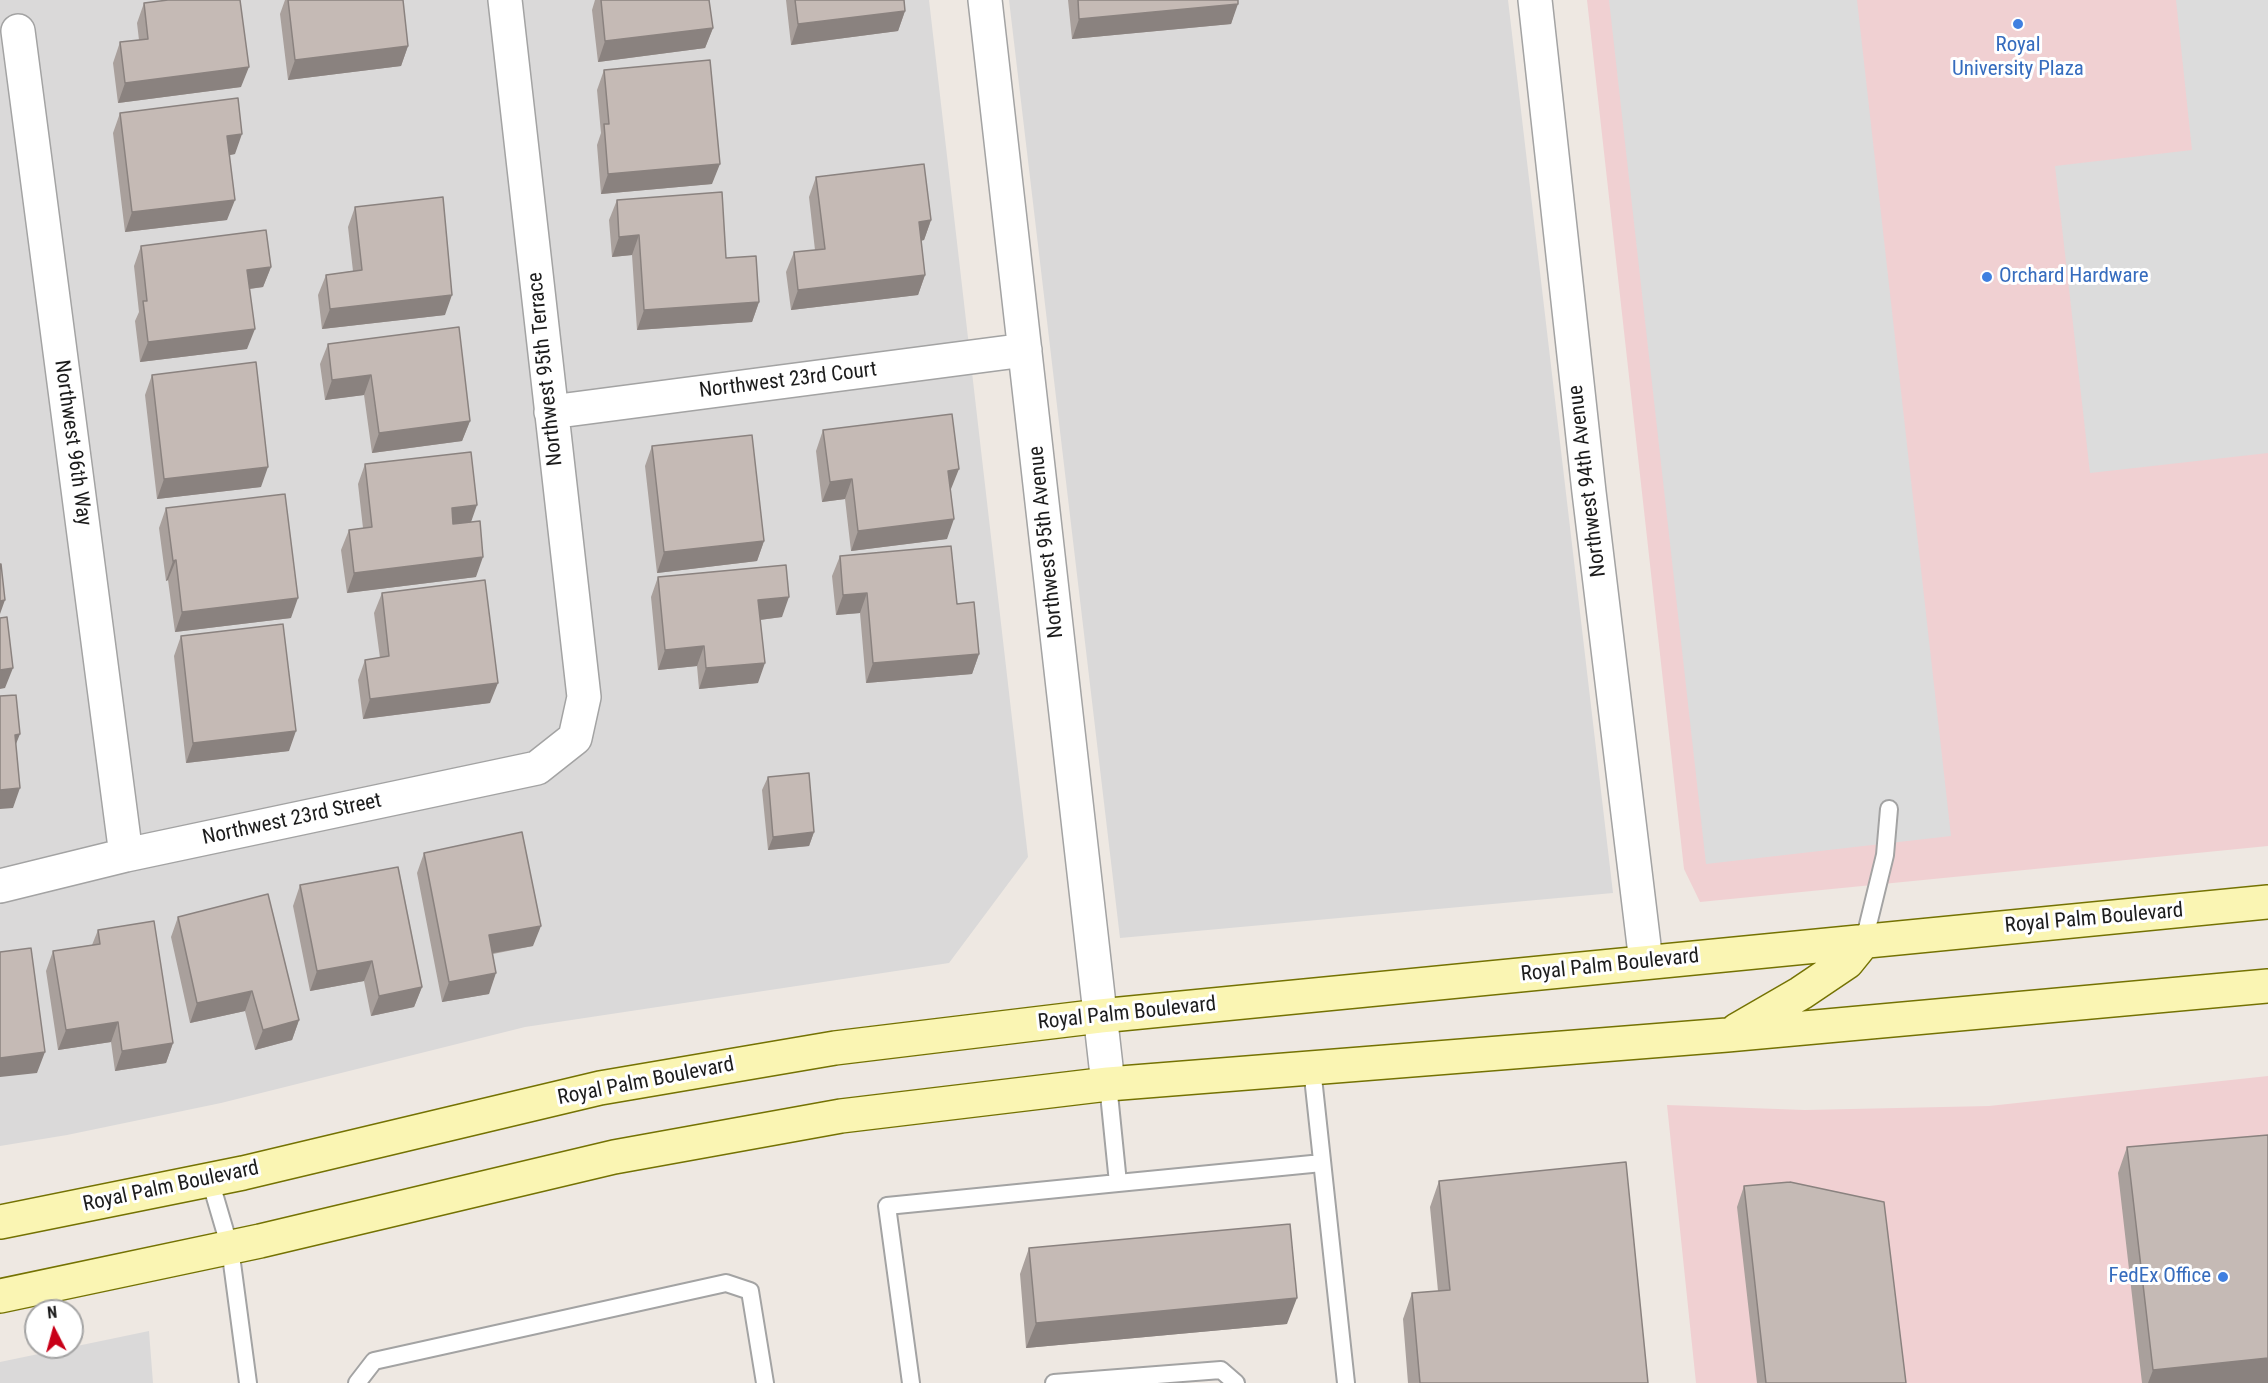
<!DOCTYPE html>
<html>
<head>
<meta charset="utf-8">
<style>
  body { margin:0 }
  #map { position:relative; width:2268px; height:1383px; overflow:hidden; background:#eee8e2; font-family:"Roboto Condensed",sans-serif }
  canvas { display:block }
  .north { position:absolute; left:24px; top:1299px; width:60px; height:60px; box-sizing:border-box; background:#fff; border:2px solid #a4a4a4; border-radius:50%; rotate:354deg; font-size:16px; font-weight:700; line-height:24px; text-align:center; color:#1c1c1c }
  .north::after { content:''; display:block; margin:auto; width:21px; height:27px; background:#c80018; clip-path:polygon(50% 0,100% 100%,50% 72%,0 100%) }
</style>
</head>
<body>
<div id="map">
<canvas width="2268" height="1383"></canvas>
<div class="north">N</div>
</div>
<script>
const g = document.querySelector('canvas').getContext('2d');
g.lineJoin = 'round';
function fillPath(path, color) { g.fillStyle = color; g.fill(path, 'evenodd'); }
const poly = rows => new Path2D(rows.map(r => 'M' + r).join(''));
function stroke(path, color, width, dash) { g.strokeStyle = color; g.lineWidth = width; g.lineCap = dash ? 'butt' : 'round'; g.setLineDash(dash || []); g.stroke(path); }
function label(font, color, halo, rows, align = 'center') {
  g.font = font + ' "Roboto Condensed",sans-serif'; g.lineWidth = 6; g.setLineDash([]); g.textBaseline = 'middle'; g.strokeStyle = halo; g.fillStyle = color; for (const [text, x, y, turn = 0] of rows) {
    g.save(); g.translate(x, y); g.rotate((+turn || 0) * Math.PI / 180); g.textAlign = isNaN(turn) ? turn : align; if (halo) g.strokeText(text, 0, 0); g.fillText(text, 0, 0); g.restore();
  }
}
fillPath(poly([
  [0,0,929,0,1028,857,949,963,525,1027,221,1103,67,1135,0,1146],
  [1009,0,1508,0,1613,893,1120,938],
  [149,1331,153,1383,0,1383,0,1362]
]), '#dad9d9');
fillPath(poly([
  [1587,0,2268,0,2268,846,1700,902,1684,869],
  [2268,1076,2268,1383,1696,1383,1667,1105,1805,1110,1989,1106]
]), '#f0d0d2');
fillPath(poly([
  [1609,0,1857,0,1951,836,1706,864],
  [2176,0,2268,0,2268,453,2090,473,2055,166,2192,150]
]), '#dcdcdc');
const lane = poly([
  [1864,941,1885,855,1889,809],
  [1312,1068,1346,1383],
  [210,1180,230,1248,248,1383],
  [1118,1183,1322,1163],
  [357,1383,374,1361,726,1283,750,1291,765,1383],
  [911,1383,887,1206,1118,1183,1108,1084],
  [1054,1383,1221,1370,1236,1383]
]);
const street = poly([
  [985,0,1108,1084],
  [1535,0,1589,492,1646,962],
  [18,31,126,855],
  [551,412,1025,350],
  [0,886,126,855,537,768,575,738,584,697,505,0]
]);
const secondary = poly([
  [1737,1030,1801,993,1847,962,1864,941],
  [0,1222,243,1173,600,1088,835,1048,1100,1016,2268,902],
  [0,1296,260,1241,614,1157,841,1116,1108,1084,1727,1035,2268,986]
]);
stroke(lane, '#a3a3a3', 20);
stroke(street, '#a3a3a3', 36);
stroke(secondary, '#747203', 36);
stroke(lane, '#fff', 16);
stroke(street, '#fff', 33);
stroke(secondary, '#faf5b3', 33);
fillPath(poly([
  [285,0,288,0,408,46,401,66,288,80,280,14],
  [595,0,709,0,713,28,705,48,598,62,592,10],
  [786,0,904,0,905,11,898,31,791,45],
  [1068,0,1238,0,1231,24,1072,39],
  [144,3,241,87,118,103,113,63,120,42,139,40,137,23],
  [604,70,712,184,601,194,597,145,601,133,597,90],
  [120,113,235,154,229,155,227,220,125,232,113,133],
  [816,177,931,220,924,240,921,241,925,275,918,295,791,310,786,272,794,252,815,250,809,197],
  [617,200,726,258,759,302,752,322,637,330,632,255,612,257,609,220],
  [355,207,445,315,322,329,318,295,326,275,353,271,348,227],
  [141,246,271,267,263,287,250,289,247,349,140,362,135,321,139,312,134,266],
  [328,344,470,421,462,441,372,453,364,395,325,400,320,364],
  [152,375,261,487,157,499,145,395],
  [823,430,951,489,950,489,947,539,851,551,845,499,822,502,816,451],
  [652,446,764,541,757,561,657,573,645,466],
  [365,464,471,522,476,577,347,593,341,550,349,530,363,528,358,484],
  [166,508,291,618,175,632,168,580,166,581,159,528],
  [840,556,957,604,979,654,972,674,866,683,860,613,836,615,832,576],
  [658,577,782,617,760,620,758,683,699,689,697,666,658,670,651,597],
  [382,593,490,703,363,719,358,680,365,660,380,658,374,613],
  [181,636,289,751,186,763,174,656],
  [768,777,814,832,809,846,768,850,762,790],
  [424,853,533,946,493,954,489,994,442,1002,417,873],
  [300,885,422,987,414,1007,371,1016,364,981,310,991,293,906],
  [178,917,299,1020,292,1040,255,1050,245,1011,190,1023,171,937],
  [98,930,173,1043,166,1063,115,1071,111,1042,58,1050,46,971,53,951,92,945],
  [2268,1135,2268,1383,2142,1383,2118,1173,2127,1147],
  [1439,1181,1648,1383,1408,1383,1403,1319,1412,1293,1438,1291,1430,1207],
  [1744,1186,1906,1383,1757,1383,1737,1207],
  [1029,1248,1287,1324,1026,1348,1020,1274]
]), '#a9a09c');
fillPath(poly([
  [1238,4,1231,24,1072,39,1079,19],
  [905,11,898,31,791,45,798,24],
  [713,28,705,48,598,62,605,41],
  [408,46,401,66,288,80,295,60],
  [249,67,241,87,118,103,125,83],
  [242,134,235,154,220,157,227,136],
  [720,164,712,184,601,194,608,174],
  [235,200,227,220,125,232,132,212],
  [931,220,924,240,912,242,919,222],
  [639,235,632,255,612,257,619,237],
  [271,267,263,287,240,290,247,270],
  [925,275,918,295,791,310,798,290],
  [452,295,445,315,322,329,330,309],
  [759,302,752,322,637,330,644,310],
  [255,329,247,349,140,362,148,342],
  [371,375,364,395,325,400,332,380],
  [470,421,462,441,372,453,379,433],
  [268,467,261,487,157,499,164,479],
  [959,469,951,489,940,491,948,471],
  [852,479,845,499,822,502,830,482],
  [477,505,470,525,444,528,452,508],
  [954,519,947,539,851,551,858,531],
  [764,541,757,561,657,573,664,552],
  [483,557,476,577,347,593,354,573],
  [176,560,168,580,166,581,173,561],
  [867,593,860,613,836,615,843,595],
  [789,597,782,617,751,621,758,600],
  [298,598,291,618,175,632,182,612],
  [5,600,0,614,0,601],
  [704,646,697,666,658,670,665,650],
  [979,654,972,674,866,683,873,663],
  [765,663,758,683,699,689,706,668],
  [13,668,5,688,0,689,0,670],
  [498,683,490,703,363,719,370,699],
  [296,731,289,751,186,763,193,743],
  [20,734,12,754,15,735],
  [20,788,13,808,0,809,0,790],
  [814,832,809,846,768,850,773,837],
  [541,926,533,946,482,955,489,935],
  [372,961,364,981,310,991,317,971],
  [496,973,489,994,442,1002,449,982],
  [422,987,414,1007,371,1016,379,996],
  [252,991,245,1011,190,1023,197,1003],
  [299,1020,292,1040,255,1050,263,1030],
  [118,1022,111,1042,58,1050,66,1030],
  [173,1043,166,1063,115,1071,122,1051],
  [45,1052,37,1073,0,1077,0,1058],
  [1297,1298,1287,1324,1026,1348,1036,1323],
  [2268,1358,2268,1383,2148,1383,2153,1370]
]), '#8a827f');
const building = poly([
  [168,0,240,0,249,67,125,83,120,42,148,39,144,3,168,0],
  [288,0,403,0,408,46,295,60,288,0],
  [601,0,709,0,713,28,605,41,601,0],
  [795,0,904,0,905,11,798,24,795,0],
  [1078,0,1238,0,1238,4,1079,19,1078,0],
  [710,60,720,164,608,174,604,124,609,124,604,70,710,60],
  [238,98,242,134,227,136,235,200,132,212,120,113,238,98],
  [924,164,931,220,919,222,925,275,798,290,794,252,825,249,816,177,924,164],
  [722,192,726,258,756,256,759,302,644,310,639,235,619,237,617,200,722,192],
  [443,197,452,295,330,309,326,275,362,270,355,207,443,197],
  [266,230,271,267,247,270,255,329,148,342,143,301,147,301,141,246,266,230],
  [459,327,470,421,379,433,371,375,332,380,328,344,459,327],
  [256,362,268,467,164,479,152,375,256,362],
  [952,414,959,469,948,471,954,519,858,531,852,479,830,482,823,430,952,414],
  [752,435,764,541,664,552,652,446,752,435],
  [471,452,477,505,452,508,453,524,480,521,483,557,354,573,349,530,372,527,365,464,471,452],
  [285,494,298,598,182,612,176,560,173,561,166,508,285,494],
  [951,546,957,604,974,602,979,654,873,663,867,593,843,595,840,556,951,546],
  [0,564,1,564,5,600,0,601,0,564],
  [786,565,789,597,758,600,765,663,706,668,704,646,665,650,658,577,786,565],
  [485,580,498,683,370,699,365,660,389,656,382,593,485,580],
  [7,617,13,668,0,670,0,618,7,617],
  [283,624,296,731,193,743,181,636,283,624],
  [16,695,20,734,15,735,20,788,0,790,0,696,16,695],
  [809,773,814,832,773,837,768,777,809,773],
  [522,832,541,926,489,935,496,973,449,982,424,853,522,832],
  [398,867,422,987,379,996,372,961,317,971,300,885,398,867],
  [268,894,299,1020,263,1030,252,991,197,1003,178,917,268,894],
  [154,921,173,1043,122,1051,118,1022,66,1030,53,951,100,944,98,930,154,921],
  [31,948,45,1052,0,1058,0,952,31,948],
  [2268,1135,2268,1358,2153,1370,2127,1147,2268,1135],
  [1626,1162,1648,1383,1420,1383,1412,1293,1450,1290,1439,1181,1626,1162],
  [1790,1182,1884,1202,1906,1383,1766,1383,1744,1186,1790,1182],
  [1290,1224,1297,1298,1036,1323,1029,1248,1290,1224]
]);
fillPath(building, '#c5bab5');
stroke(building, '#8a827f', 1.5);
for (const [x, y, r, color] of [
  [2018,24,6,"#3f7fe0"],
  [1987,277,6,"#3f7fe0"],
  [2223,1277,6,"#3f7fe0"]
]) { const dot = new Path2D(); dot.arc(x, y, r, 0, 2 * Math.PI); g.fillStyle = color; g.fill(dot); stroke(dot, '#fff', 2); }
label('21px', '#366cbe', '#fff', [
  ["Royal",2018,46],
  ["University Plaza",2018,70],
  ["Orchard Hardware",1999,277,"left"],
  ["FedEx Office",2211,1277,"right"]
]);
label('21px', '#1c1c1c', '#fff', [
  ["Northwest 95th Terrace",546,369,-96],
  ["Northwest 23rd Court",788,381,-7],
  ["Northwest 96th Way",72,443,82],
  ["Northwest 94th Avenue",1588,481,-97],
  ["Northwest 95th Avenue",1047,542,-96],
  ["Northwest 23rd Street",292,820,-12],
  ["Royal Palm Boulevard",2094,919,-5],
  ["Royal Palm Boulevard",1610,966,-6],
  ["Royal Palm Boulevard",1127,1014,-6],
  ["Royal Palm Boulevard",646,1082,-11],
  ["Royal Palm Boulevard",171,1187,-12]
]);
</script>
</body>
</html>
